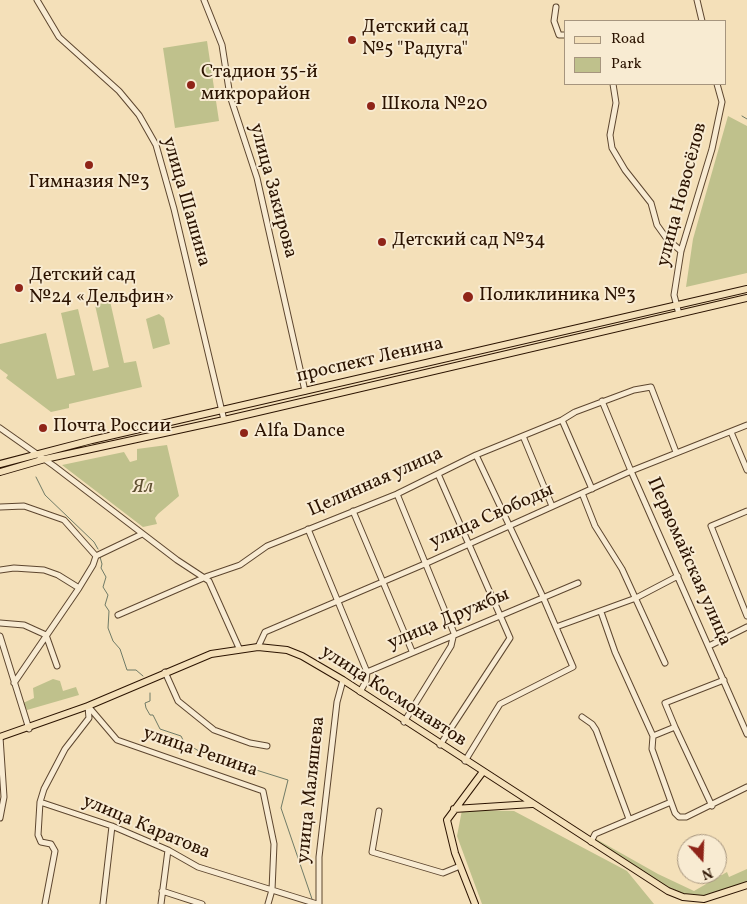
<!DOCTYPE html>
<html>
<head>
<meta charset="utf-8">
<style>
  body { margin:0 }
  #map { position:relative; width:747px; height:904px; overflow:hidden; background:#f4e0b9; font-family:Vollkorn,serif }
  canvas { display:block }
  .legend { position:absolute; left:564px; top:20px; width:162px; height:65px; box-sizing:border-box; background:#f8ebd2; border:1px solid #a6957e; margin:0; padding:6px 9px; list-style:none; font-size:15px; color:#2b1301 }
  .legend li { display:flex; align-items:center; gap:10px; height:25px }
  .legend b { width:25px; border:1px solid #a6957e }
  .north { position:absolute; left:677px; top:834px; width:50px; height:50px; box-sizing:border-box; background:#f8ebd2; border:1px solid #a6957e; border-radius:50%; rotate:160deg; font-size:14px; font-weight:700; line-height:20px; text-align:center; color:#2b1301 }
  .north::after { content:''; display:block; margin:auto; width:18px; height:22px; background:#8f2418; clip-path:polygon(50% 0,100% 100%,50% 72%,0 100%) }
</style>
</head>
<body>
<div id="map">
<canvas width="747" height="904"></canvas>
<ul class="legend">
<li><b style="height:6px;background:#f4e0b9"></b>Road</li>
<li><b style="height:14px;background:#bfc18c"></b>Park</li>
</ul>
<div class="north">N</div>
</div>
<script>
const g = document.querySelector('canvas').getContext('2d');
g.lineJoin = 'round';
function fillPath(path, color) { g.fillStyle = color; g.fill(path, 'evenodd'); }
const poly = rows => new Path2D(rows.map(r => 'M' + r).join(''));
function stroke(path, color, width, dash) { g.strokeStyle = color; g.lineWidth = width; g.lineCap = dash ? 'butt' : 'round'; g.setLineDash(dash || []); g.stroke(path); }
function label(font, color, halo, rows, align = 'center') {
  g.font = font + ' Vollkorn,serif'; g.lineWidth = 4; g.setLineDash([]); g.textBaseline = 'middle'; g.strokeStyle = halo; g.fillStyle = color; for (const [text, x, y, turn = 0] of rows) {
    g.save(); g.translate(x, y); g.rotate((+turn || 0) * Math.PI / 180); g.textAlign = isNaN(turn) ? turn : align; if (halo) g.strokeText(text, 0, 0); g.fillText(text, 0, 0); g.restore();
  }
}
fillPath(poly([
  [207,41,219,121,175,128,163,48],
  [728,116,747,126,747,273,686,287,693,239],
  [110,301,124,363,136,361,142,387,69,404,69,408,51,412,6,378,8,375,0,369,0,344,46,333,57,379,75,375,61,313,78,309,93,371,109,367,95,305],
  [159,314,164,318,170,344,153,349,146,319],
  [167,445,179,496,158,514,155,518,157,524,143,527,62,465,124,452,130,462,137,460,137,449],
  [53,679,60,681,63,691,76,687,79,695,27,710,23,703,34,698,33,688],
  [462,810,514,811,627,871,654,904,482,904,457,836],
  [596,839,658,874,694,891,727,872,729,877,747,869,747,883,709,896,687,895,664,885,593,840]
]), '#bfc18c');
stroke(poly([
  [742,116,747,119],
  [36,477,45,495,94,542,98,549],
  [100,557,102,564,101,568,106,577,103,587,108,595,105,605,109,611,108,628,113,641,120,649,127,670,136,670,143,676],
  [150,693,150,701,145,703,146,708,150,715,153,715,160,729,181,736,184,742,202,753,288,780,281,808,312,899]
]), '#6f7a66', 1);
const minor = poly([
  [37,0,59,37,119,91,139,115,156,145,174,209,224,420],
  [204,0,222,45,230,96,257,178,305,391],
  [697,0,702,21],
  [556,7,554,21,559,35,566,35],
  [613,84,616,103,610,135,612,148,625,170,651,203,657,225,667,239,681,251],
  [679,314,674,295,681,251,712,149,722,102,717,84],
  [602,401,631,471,747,734],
  [562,420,592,489],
  [0,428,54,466,177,560,209,581,239,648],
  [731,432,747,470],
  [523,436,552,506],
  [438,474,510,638,440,745],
  [582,493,595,526,622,569,665,663],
  [397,494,454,633,451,646,404,722],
  [0,507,24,506,64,520,96,556],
  [353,511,412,651],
  [747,511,711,526,747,616],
  [308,529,367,672,366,681,360,692],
  [0,570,14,568,44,570,58,575,79,588],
  [601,612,615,652,653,736,675,727,665,703,724,680],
  [118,615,208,576,240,565,267,546,397,494,476,455,562,420,575,412,634,390,651,387,676,452],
  [0,623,24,625,46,635,57,666],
  [556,627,636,598,678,576],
  [0,636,29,729],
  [709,646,747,627],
  [258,647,265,632,427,563,631,471,747,425],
  [165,672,178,701,214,730,250,743,267,746],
  [367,672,578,583],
  [14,683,79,588,93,565,96,556,142,534],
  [88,706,117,740,263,791,274,844,272,890,268,904],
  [582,717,592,724,596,730,629,819],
  [675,727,712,806],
  [465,761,500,704,573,667,543,597,476,455],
  [40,802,112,826,168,850,198,867,317,904],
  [671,802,675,813,679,817,686,817,747,787],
  [379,811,372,852,443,873,460,866],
  [0,818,4,797,0,737],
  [591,842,595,834,671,802,652,749,653,736],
  [162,891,202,904],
  [45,904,55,851,51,844,41,842,38,835,40,802,44,789,65,749,89,718,88,707],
  [103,904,112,826],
  [161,904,168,850],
  [319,904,319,857,337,702,343,680]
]);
const major = poly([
  [0,464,92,440,747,289],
  [0,472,45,459,224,420,747,298],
  [0,737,88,706,211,654,258,647,287,650,302,656,343,680,668,891,683,897,704,899,747,885],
  [454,809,532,804],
  [475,904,455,853,447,820,482,773]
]);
stroke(minor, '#5d462f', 7);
stroke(major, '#2b1301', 8);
stroke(minor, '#f8ebd2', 5);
stroke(major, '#f4e0b9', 6);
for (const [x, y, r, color] of [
  [352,40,5,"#8f2418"],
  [191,85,5,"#8f2418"],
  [371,106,5,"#8f2418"],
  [89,165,5,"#8f2418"],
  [382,242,5,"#8f2418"],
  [19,288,5,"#8f2418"],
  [468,297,6,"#8f2418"],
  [43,428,5,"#8f2418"],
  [244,433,5,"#8f2418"]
]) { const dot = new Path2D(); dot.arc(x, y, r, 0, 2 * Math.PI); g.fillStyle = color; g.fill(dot); stroke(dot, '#f8ebd2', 2); }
label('19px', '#2b1301', '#f8ebd2', [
  ["Детский сад",362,29],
  ["№5 \"Радуга\"",362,51],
  ["Стадион 35-й",201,74],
  ["микрорайон",201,96],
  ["Школа №20",381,106],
  ["Гимназия №3",89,184,"center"],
  ["Детский сад №34",392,242],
  ["Детский сад",29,277],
  ["№24 «Дельфин»",29,299],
  ["Поликлиника №3",479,297],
  ["Почта России",53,428],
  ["Alfa Dance",254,433]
], 'left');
label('19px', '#2b1301', '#f8ebd2', [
  ["улица Закирова",272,191,75],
  ["улица Новосёлов",683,195,-75],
  ["улица Шашина",185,202,74],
  ["проспект Ленина",370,361,-13],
  ["Целинная улица",376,483,-24],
  ["улица Свободы",492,517,-24],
  ["Первомайская улица",688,562,66],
  ["улица Дружбы",449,620,-23],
  ["улица Космонавтов",393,697,33],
  ["улица Репина",200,753,19],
  ["улица Маляшева",312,790,-84],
  ["улица Каратова",146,828,23]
]);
label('italic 19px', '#5f5032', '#f8ebd2', [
  ["Ял",143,489]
]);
</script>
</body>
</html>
